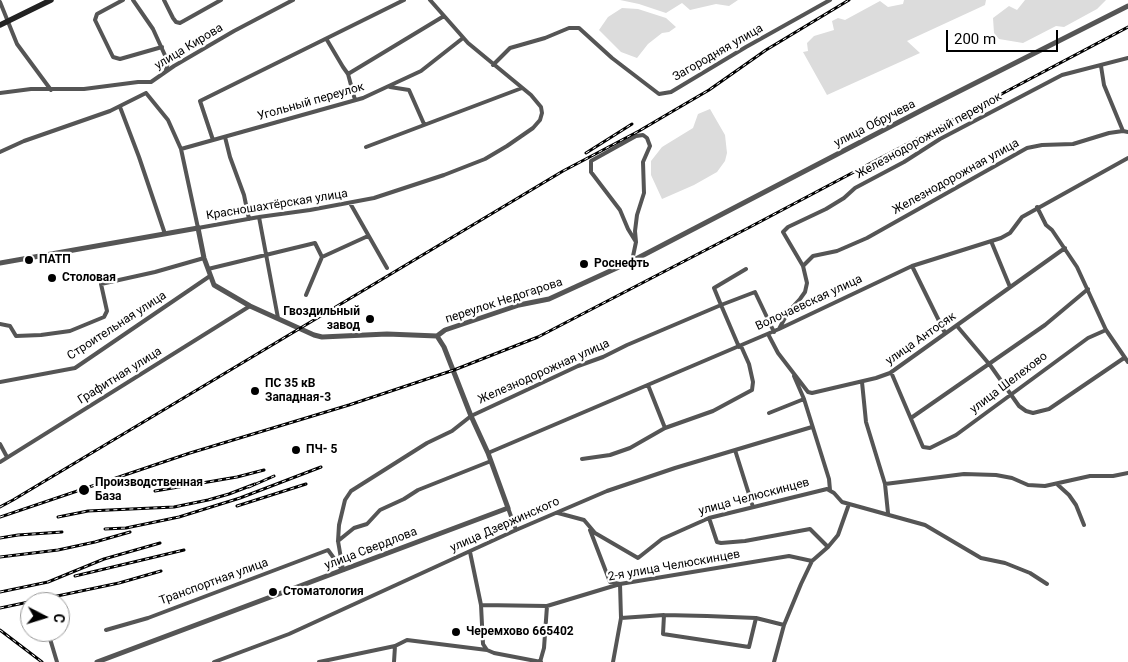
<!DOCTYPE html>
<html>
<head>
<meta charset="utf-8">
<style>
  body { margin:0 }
  #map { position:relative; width:1128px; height:662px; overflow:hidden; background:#fff; font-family:Roboto,sans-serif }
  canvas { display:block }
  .north { position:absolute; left:20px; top:592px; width:50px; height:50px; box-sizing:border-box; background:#fff; border:1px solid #999; border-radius:50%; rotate:95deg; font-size:14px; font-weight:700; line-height:20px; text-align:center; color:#000 }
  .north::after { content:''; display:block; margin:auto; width:18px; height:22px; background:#000; clip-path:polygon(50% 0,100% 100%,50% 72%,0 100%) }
  .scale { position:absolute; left:946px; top:30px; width:112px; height:22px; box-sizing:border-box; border:2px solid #000; border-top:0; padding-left:6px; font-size:15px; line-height:18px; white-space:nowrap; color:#000; -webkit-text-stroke:4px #fff; paint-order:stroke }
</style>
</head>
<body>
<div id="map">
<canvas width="1128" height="662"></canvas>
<div class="north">С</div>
<div class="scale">200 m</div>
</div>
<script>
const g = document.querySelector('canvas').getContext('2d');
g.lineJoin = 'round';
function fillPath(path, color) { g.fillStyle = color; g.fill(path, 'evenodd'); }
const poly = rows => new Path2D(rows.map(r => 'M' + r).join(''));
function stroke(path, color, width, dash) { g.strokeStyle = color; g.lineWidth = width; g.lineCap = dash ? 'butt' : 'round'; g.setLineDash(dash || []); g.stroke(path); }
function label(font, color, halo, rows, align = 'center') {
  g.font = font + ' Roboto,sans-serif'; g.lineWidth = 4.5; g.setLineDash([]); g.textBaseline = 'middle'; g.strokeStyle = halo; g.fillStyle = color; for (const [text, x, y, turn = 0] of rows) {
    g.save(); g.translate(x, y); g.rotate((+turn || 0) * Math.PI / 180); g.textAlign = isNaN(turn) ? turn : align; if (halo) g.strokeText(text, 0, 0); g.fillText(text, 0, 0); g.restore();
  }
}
fillPath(poly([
  [620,0,738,0,729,6,716,4,690,10,682,3,666,13,639,4],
  [904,0,986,0,985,5,907,41,920,53,827,95,803,52,808,51,807,43,814,36,834,30,832,21,838,18,845,20,880,1,888,7,903,4],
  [1025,0,1106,0,1097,9,1064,27,1056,26,1023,43,999,39,994,33,993,18,1009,6,1017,10],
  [622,8,638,9,666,18,676,27,669,32,662,33,648,44,637,58,621,52,599,30,608,17],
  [710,109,725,135,727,153,725,161,717,172,694,185,662,199,651,175,651,161,662,147,693,128,698,114]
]), '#dcdcdc');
stroke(poly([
  [123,0,97,14,95,20,113,57,120,59,162,47],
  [133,0,153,29,168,62,166,70],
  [164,0,173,18,176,22,180,23,221,0],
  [0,2,17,44,51,90],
  [327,40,343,67,348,74,355,100],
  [493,65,510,48,545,38,569,28,579,28,612,58,659,94,671,92,746,47,830,0],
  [1101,66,1104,85,1123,131],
  [348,74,444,16],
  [390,87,409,90,424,124],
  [0,93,31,89,84,89,138,82,151,82,174,66,234,31,293,0],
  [146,93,168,120,181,149,198,228,259,217,310,210,374,198,444,175,485,159,507,146,533,128,540,120,542,113,541,107,531,95,468,43,430,0],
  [120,107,139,157,165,234],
  [225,137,230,157,244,195,249,219],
  [213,140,200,101,404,0],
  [366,147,522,88],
  [181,149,363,98,421,71,463,38],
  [0,152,24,141,110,111,146,93],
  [350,203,387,268],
  [1037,207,1046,225,1052,230,1077,267,1106,330,1128,362],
  [259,217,278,318],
  [991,241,1010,287],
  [632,261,636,242,635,231,637,215,644,193,643,162,650,146,647,138,643,135,636,136,591,161,591,172,620,210,628,229,636,242],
  [803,266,813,256,837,251,867,238,1027,148,1042,145,1073,144,1109,133,1123,131,1128,132],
  [912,266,945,333],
  [208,269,315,243,322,257],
  [306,295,322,257,368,236],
  [0,324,10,326,16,336,41,335,70,331,104,317,107,311,101,284,155,272,204,258],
  [957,326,990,365,1019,406,1026,411,1033,413,1049,409,1124,358],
  [779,329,788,312,800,299,805,292,807,283,803,266,783,232,788,227,826,209,844,198,855,188,904,162,940,139,1062,75,1128,58],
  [768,334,778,353,808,392,812,393,876,378,890,373,1065,248],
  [739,347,721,305,755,292,774,332],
  [891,372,923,447,930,448,956,435,1088,338,1106,330],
  [794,376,804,399,829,479,830,490],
  [0,382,75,368,210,276],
  [862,382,866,422,885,484,888,513],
  [648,385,665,428],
  [769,413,804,399],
  [911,418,1045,325,1088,289],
  [0,444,7,457],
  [735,450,753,507],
  [488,453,779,329,912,266,1001,238,1010,233,1022,217,1128,158],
  [582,459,610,455,630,448,665,428,713,411,752,390,753,382,749,364,741,346],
  [0,462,250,306],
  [885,484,964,474,996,475,1012,478,1028,485,1045,486,1090,476,1113,476,1128,473],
  [1058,485,1069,495,1076,505,1084,525],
  [508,508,516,530],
  [558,513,584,520,595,533,638,558,662,539,709,518,827,489,834,493,842,502,925,525,981,558,1005,563,1030,573,1047,584],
  [709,518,717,542,721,543,745,541,810,529,828,547],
  [590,530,610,582,620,584,621,618,613,662],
  [338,541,354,528,367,524,380,510,404,499,418,490,491,461],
  [470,552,481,605,483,644,487,650,494,653,541,662],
  [343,570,338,541,339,525,345,500,351,491,427,443,452,431,471,416,578,366,603,357,627,345,721,305,714,288,746,269],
  [481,605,547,606,620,584,789,556,812,561],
  [664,615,663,634,749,647,756,618],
  [621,618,664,615,707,616,756,618,784,625],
  [106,630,148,618,328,550,341,568],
  [48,632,57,662],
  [214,662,289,634,516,530,607,491,675,468,812,427],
  [319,662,395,646,407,640,487,650],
  [394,662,395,646],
  [540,662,544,648,547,606],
  [774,662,784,625,801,584,812,561,828,547,838,535,849,504]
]), '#555', 4);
stroke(poly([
  [0,263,198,228,204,258,214,285,250,306,314,335,322,337,387,334,437,336,445,330,519,305,549,299,632,261,924,109,1128,6],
  [97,662,508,508,488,453,471,416,444,347,437,336]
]), '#555', 5);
stroke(poly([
  [0,25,51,0]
]), '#222', 5.5);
const rail = poly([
  [586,153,632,124],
  [249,487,274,476],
  [155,491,237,477,264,470],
  [237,506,306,484],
  [0,507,13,500,563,171,639,131,673,111,709,90,766,50,849,0],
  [0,517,190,453,349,405,454,370,538,337,750,227,1128,27],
  [58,517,88,511,174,507,208,500,229,494,255,484],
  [105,529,126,528,179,517,240,498,321,467],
  [0,538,18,535,62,532],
  [0,557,58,550,95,542,130,532],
  [75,576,184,550],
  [0,592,48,582,104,559,160,543],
  [0,608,119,583,161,571],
  [0,630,42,662]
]);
stroke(rail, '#000', 3);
stroke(rail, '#fff', 1, [4]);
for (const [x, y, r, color] of [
  [29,260,5,"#000"],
  [584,264,5,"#000"],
  [52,278,5,"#000"],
  [370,319,5,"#000"],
  [255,391,5,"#000"],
  [296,450,5,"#000"],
  [84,490,6,"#000"],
  [273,592,5,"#000"],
  [456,632,5,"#000"]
]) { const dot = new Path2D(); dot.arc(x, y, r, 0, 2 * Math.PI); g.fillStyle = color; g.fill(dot); stroke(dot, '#fff', 2); }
label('12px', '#000', '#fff', [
  ["улица Кирова",189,47,-31],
  ["Загородняя улица",718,53,-30],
  ["Угольный переулок",311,102,-16],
  ["улица Обручева",875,124,-27],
  ["Железнодорожный переулок",929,136,-29],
  ["Железнодорожная улица",956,177,-29],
  ["Красношахтёрская улица",277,205,-9],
  ["переулок Недогарова",504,301,-18],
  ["Волочаевская улица",809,303,-25],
  ["Строительная улица",117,326,-33],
  ["улица Антосяк",921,339,-35],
  ["Железнодорожная улица",544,372,-24],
  ["Графитная улица",120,376,-32],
  ["улица Шелехово",1009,383,-37],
  ["улица Челюскинцев",754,497,-15],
  ["улица Дзержинского",505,525,-24],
  ["улица Свердлова",371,549,-21],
  ["2-я улица Челюскинцев",674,566,-10],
  ["Транспортная улица",214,582,-20]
]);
label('bold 12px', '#000', '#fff', [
  ["ПАТП",39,260],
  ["Роснефть",594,264],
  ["Столовая",62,278],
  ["Гвоздильный",360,312,"right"],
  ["завод",360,326,"right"],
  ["ПС 35 кВ",265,384],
  ["Западная-3",265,398],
  ["ПЧ- 5",306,450],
  ["Производственная",95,483],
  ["База",95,497],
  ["Стоматология",283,592],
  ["Черемхово 665402",466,632]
], 'left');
</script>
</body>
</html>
